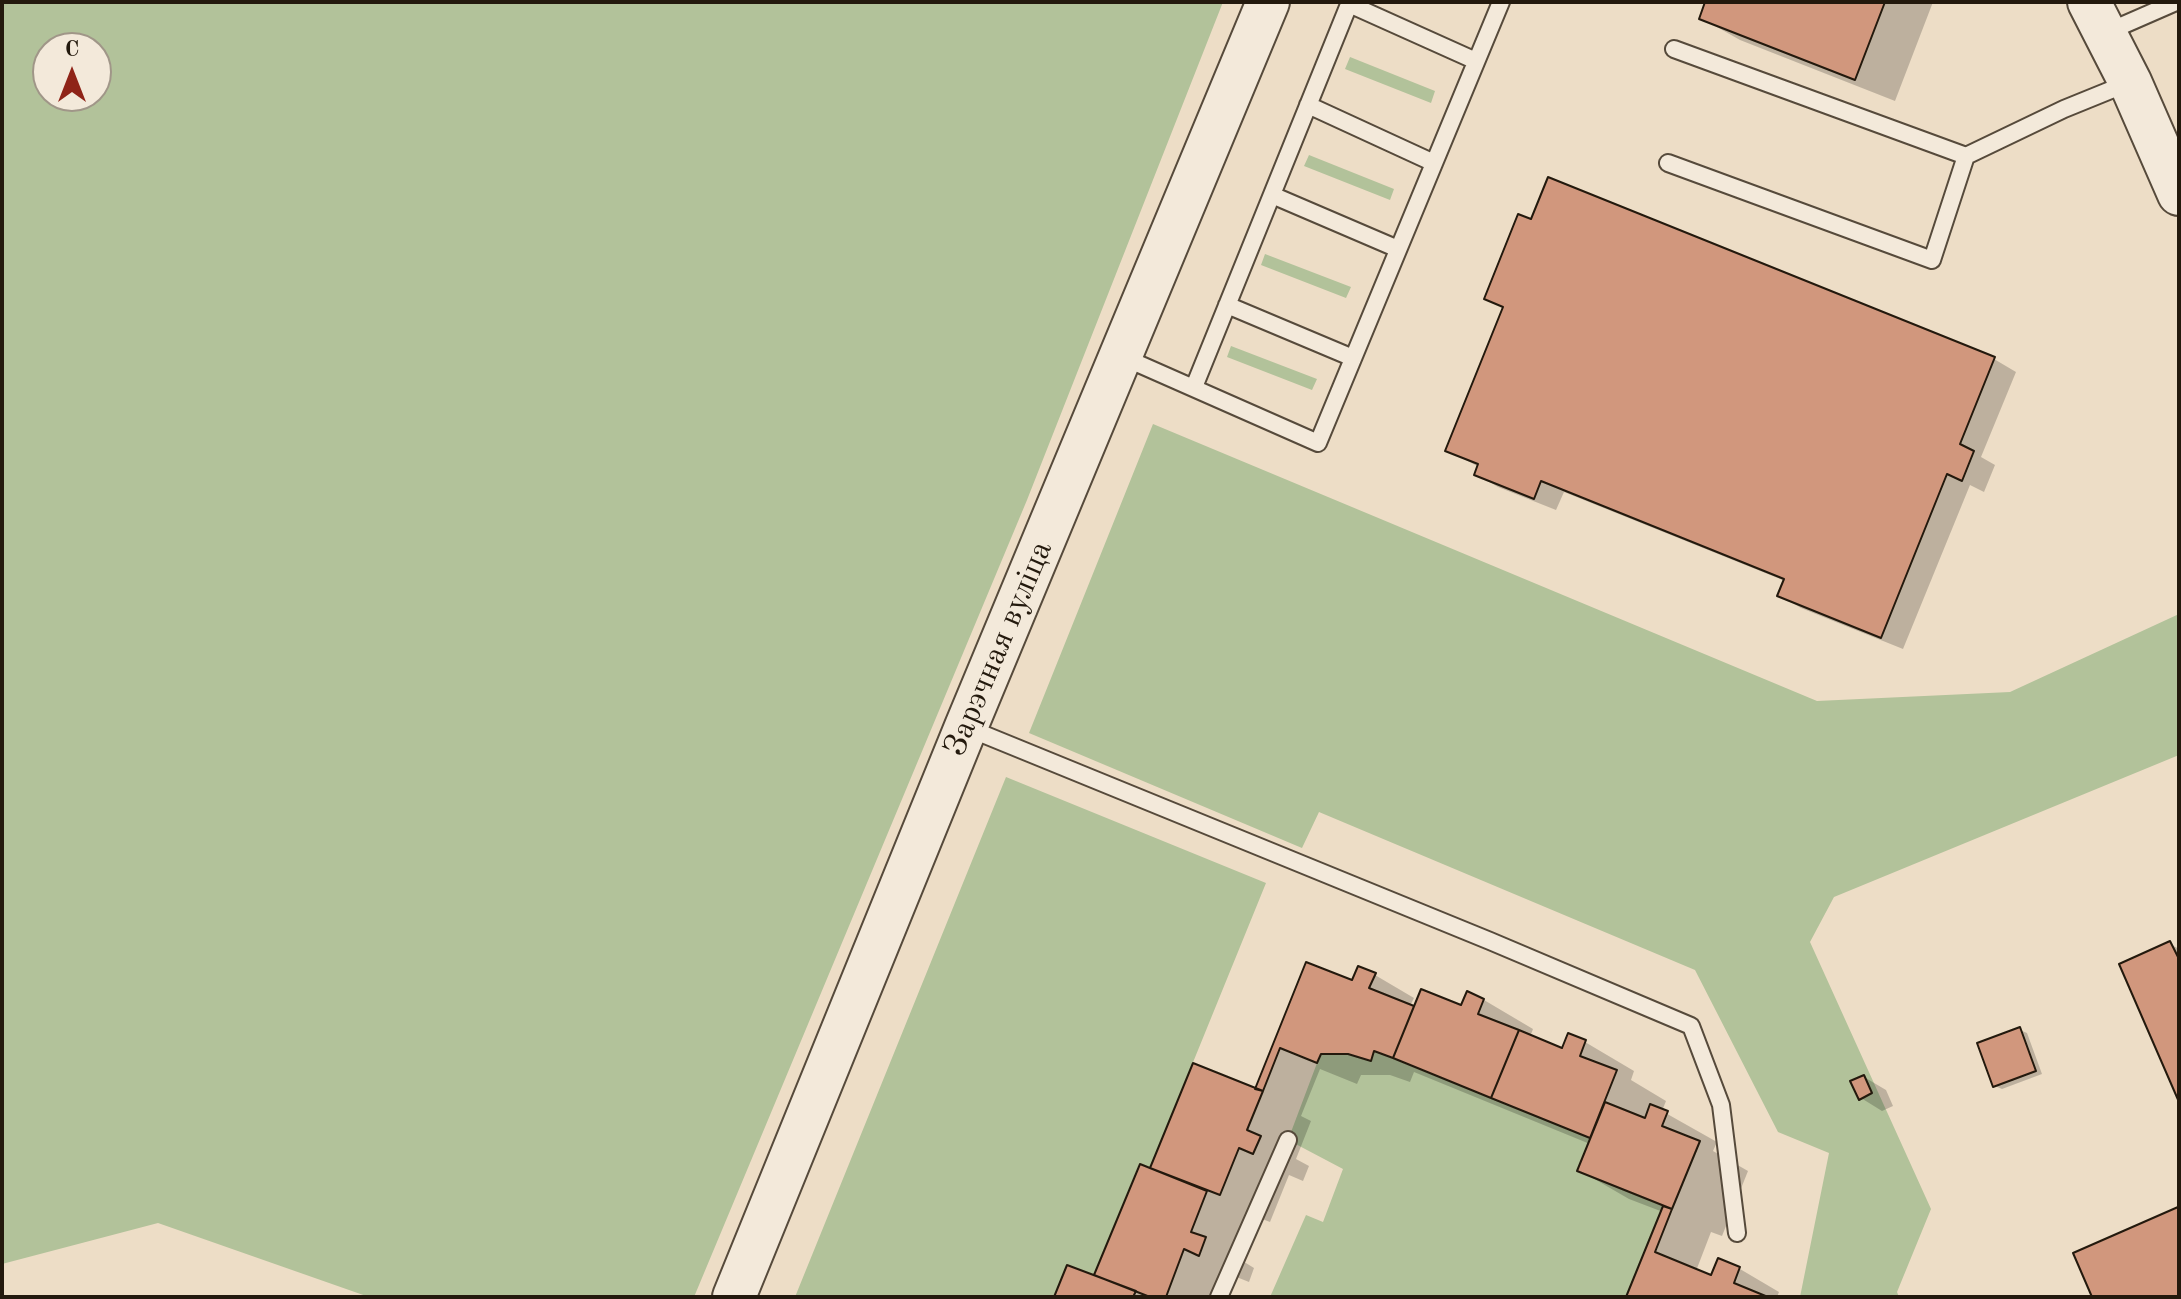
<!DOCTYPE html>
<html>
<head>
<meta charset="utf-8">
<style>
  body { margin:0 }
  #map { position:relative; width:2181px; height:1299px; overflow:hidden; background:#edddc6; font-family:"Old Standard TT",serif }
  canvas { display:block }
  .frame { position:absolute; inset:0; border:4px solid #23190d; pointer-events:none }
  .north { position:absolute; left:32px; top:32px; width:80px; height:80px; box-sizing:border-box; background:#f3e9da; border:2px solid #a09688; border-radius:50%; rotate:0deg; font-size:22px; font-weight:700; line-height:32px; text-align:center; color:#23190d }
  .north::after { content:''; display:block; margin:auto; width:28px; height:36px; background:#8f2418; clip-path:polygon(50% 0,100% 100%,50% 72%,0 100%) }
</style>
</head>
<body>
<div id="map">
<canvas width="2181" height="1299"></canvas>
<div class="frame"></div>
<div class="north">С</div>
</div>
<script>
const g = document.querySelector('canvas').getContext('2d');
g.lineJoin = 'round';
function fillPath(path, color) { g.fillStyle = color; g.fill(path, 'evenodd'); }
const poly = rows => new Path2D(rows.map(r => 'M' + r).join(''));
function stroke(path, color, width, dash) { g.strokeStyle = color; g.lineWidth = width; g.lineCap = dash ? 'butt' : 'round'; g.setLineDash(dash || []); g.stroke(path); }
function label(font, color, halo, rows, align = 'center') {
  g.font = font + ' "Old Standard TT",serif'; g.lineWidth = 8; g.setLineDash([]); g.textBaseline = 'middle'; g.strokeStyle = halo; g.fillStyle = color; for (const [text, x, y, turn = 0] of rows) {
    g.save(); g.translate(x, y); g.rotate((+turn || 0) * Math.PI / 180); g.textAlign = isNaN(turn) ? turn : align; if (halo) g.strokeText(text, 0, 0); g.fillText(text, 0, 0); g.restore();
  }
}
fillPath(poly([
  [2,2,1223,2,1027,500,694,1297,369,1297,158,1223,2,1264],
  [48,48,96,48,96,96,48,96],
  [1350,57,1435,91,1431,103,1345,69],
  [1309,155,1394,189,1390,200,1304,166],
  [1265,254,1351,287,1346,298,1261,265],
  [1231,346,1317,379,1312,390,1227,357],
  [1153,424,1817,701,2010,692,2179,614,2179,755,1834,897,1810,942,1931,1209,1897,1292,1899,1297,1800,1297,1829,1153,1778,1132,1695,970,1319,812,1302,848,1029,733],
  [1006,777,1266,883,1150,1168,1139,1164,1094,1275,1067,1265,1054,1297,795,1297],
  [1374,1051,1590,1138,1577,1171,1663,1206,1626,1297,1270,1297,1306,1215,1323,1222,1343,1169,1288,1140,1317,1063,1321,1054,1348,1054,1371,1061]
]), '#b2c29a');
fillPath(poly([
  [1707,2,1933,2,1895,101,1740,40,1701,18],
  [1486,298,1994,359,2016,372,1981,457,1995,465,1984,492,1970,485,1903,649,1801,608,1779,595,1785,581,1564,492,1556,510,1498,487,1476,474,1479,467,1447,450,1504,308],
  [2170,944,2179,949,2179,1097],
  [1307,964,1353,983,1375,975,1414,998,1410,1006,1415,1008,1462,1008,1468,994,1484,1000,1533,1029,1530,1037,1563,1050,1585,1042,1634,1071,1631,1080,1666,1101,1662,1111,1717,1142,1713,1151,1748,1171,1722,1236,1711,1232,1696,1271,1712,1277,1719,1261,1740,1269,1779,1292,1777,1297,1629,1297,1663,1212,1629,1199,1579,1170,1590,1144,1414,1072,1410,1082,1390,1075,1361,1075,1357,1084,1320,1069,1301,1116,1311,1121,1296,1159,1309,1166,1303,1181,1289,1175,1270,1222,1257,1217,1241,1260,1254,1268,1249,1282,1234,1276,1226,1297,1057,1297,1095,1278,1141,1166,1151,1170,1194,1066,1256,1091],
  [2020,1030,2027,1033,2042,1074,2002,1089,1995,1086],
  [1864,1077,1886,1090,1893,1106,1882,1111,1861,1098],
  [2179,1209,2179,1297,2094,1297,2076,1254]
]), '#0003');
const building = poly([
  [1705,2,1885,2,1855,80,1699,19,1705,2],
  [1548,177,1995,357,1960,444,1974,451,1962,481,1947,474,1881,638,1777,596,1784,579,1541,481,1534,499,1474,475,1478,464,1445,451,1503,307,1484,299,1518,214,1531,219,1548,177],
  [2170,941,2179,959,2179,1102,2119,964,2170,941],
  [1306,962,1352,980,1358,966,1376,973,1369,988,1414,1006,1393,1058,1374,1051,1371,1061,1348,1054,1321,1054,1317,1063,1280,1048,1263,1091,1255,1089,1306,962],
  [1421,989,1461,1005,1467,991,1484,999,1478,1014,1519,1030,1491,1098,1393,1058,1421,989],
  [2020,1027,2036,1071,1993,1087,1977,1043,2020,1027],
  [1519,1030,1562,1048,1568,1033,1586,1040,1580,1056,1617,1070,1590,1138,1491,1098,1519,1030],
  [1193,1063,1263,1091,1247,1130,1261,1136,1253,1154,1239,1148,1220,1195,1150,1168,1193,1063],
  [1864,1075,1872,1093,1859,1100,1850,1081,1864,1075],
  [1605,1102,1645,1118,1650,1104,1668,1111,1662,1126,1700,1141,1672,1209,1577,1171,1605,1102],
  [1140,1164,1207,1191,1191,1232,1206,1237,1199,1256,1184,1249,1166,1297,1150,1297,1094,1275,1140,1164],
  [1663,1206,1672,1209,1655,1252,1711,1275,1718,1258,1740,1267,1734,1283,1768,1297,1626,1297,1663,1206],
  [2178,1207,2179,1297,2092,1297,2073,1253,2178,1207],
  [1067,1265,1136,1291,1133,1297,1054,1297,1067,1265]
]);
fillPath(building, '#d1977d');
stroke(building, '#23190d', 2);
const service = poly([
  [1349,4,1476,61],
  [2105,33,2176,2],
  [1674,49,1966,156,2064,109,2128,83],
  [1308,105,1434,163],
  [1668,163,1932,260,1966,156],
  [1272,195,1398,249],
  [1227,305,1353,358],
  [1123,357,1318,443,1501,2],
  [1194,387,1350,2],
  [968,728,1490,941,1691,1026,1721,1105,1737,1233],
  [1219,1297,1288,1140]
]);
const tertiary = poly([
  [2089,2,2130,82,2179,194],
  [734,1297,966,727,1268,2]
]);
stroke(service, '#564a3b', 20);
stroke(tertiary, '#564a3b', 46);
stroke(service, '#f3e9da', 16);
stroke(tertiary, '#f3e9da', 42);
label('32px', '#23190d', '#f3e9da', [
  ["Зарэчная вуліца",999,649,-67]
]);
</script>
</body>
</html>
